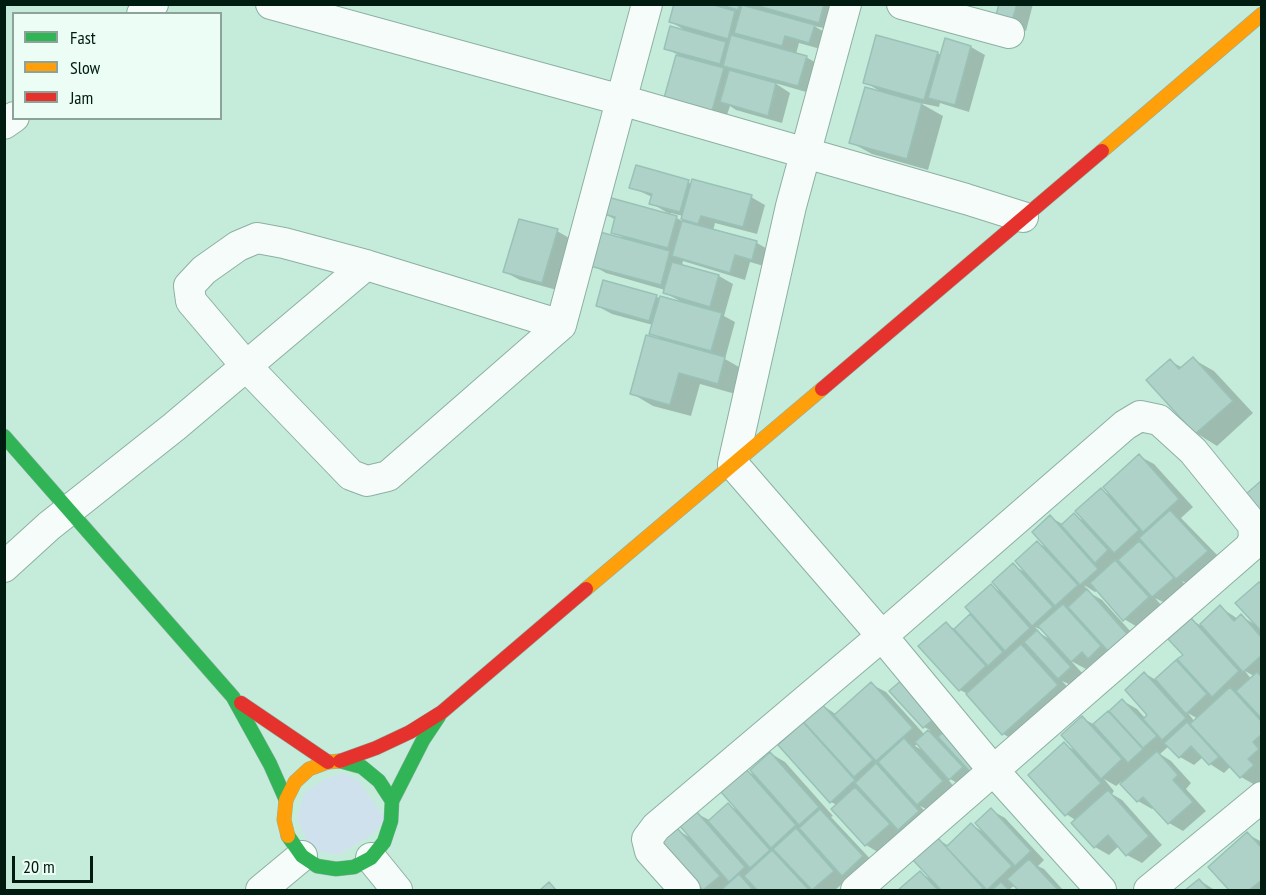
<!DOCTYPE html>
<html>
<head>
<meta charset="utf-8">
<style>
  body { margin:0 }
  #map { position:relative; width:1266px; height:895px; overflow:hidden; background:#c5ecdb; font-family:"PT Sans Narrow",sans-serif }
  canvas { display:block }
  .frame { position:absolute; inset:0; border:6px solid #001c11; pointer-events:none }
  .legend { position:absolute; left:12px; top:12px; width:210px; height:108px; box-sizing:border-box; background:#ebfdf4; border:2px solid #8da399; margin:0; padding:8px 10px; list-style:none; font-size:18px; color:#001c11 }
  .legend li { display:flex; align-items:center; gap:12px; height:30px }
  .legend b { width:30px; border:2px solid #8da399 }
  .scale { position:absolute; left:12px; top:856px; width:81px; height:27px; box-sizing:border-box; border:3px solid #001c11; border-top:0; padding-left:8px; font-size:18px; line-height:21px; white-space:nowrap; color:#001c11; -webkit-text-stroke:4px #ebfdf4; paint-order:stroke }
</style>
</head>
<body>
<div id="map">
<canvas width="1266" height="895"></canvas>
<div class="frame"></div>
<ul class="legend">
<li><b style="height:8px;background:#30b455"></b>Fast</li>
<li><b style="height:8px;background:#ff9f0a"></b>Slow</li>
<li><b style="height:8px;background:#e5322d"></b>Jam</li>
</ul>
<div class="scale">20 m</div>
</div>
<script>
const g = document.querySelector('canvas').getContext('2d');
g.lineJoin = 'round';
function fillPath(path, color) { g.fillStyle = color; g.fill(path, 'evenodd'); }
const poly = rows => new Path2D(rows.map(r => 'M' + r).join(''));
function stroke(path, color, width, dash) { g.strokeStyle = color; g.lineWidth = width; g.lineCap = dash ? 'butt' : 'round'; g.setLineDash(dash || []); g.stroke(path); }
fillPath(poly([
  [343,773,359,781,386,820,370,836,338,855,311,849,297,820,304,793,325,779]
]), '#cfe1ed');
fillPath(poly([
  [676,4,828,4,839,11,833,30,814,26,828,34,824,50,799,43,796,54,806,57,820,65,813,94,775,83,790,93,782,123,736,110,730,106,726,118,666,97,678,55,666,48,688,32,671,22],
  [996,4,1033,4,1026,31,1011,27,1000,6],
  [971,47,985,55,969,112,940,103,939,107,920,103,943,116,928,170,872,154,850,142,881,92,865,82,938,53,942,56],
  [637,167,693,184,751,197,765,205,757,234,715,223,713,231,757,243,771,251,767,267,750,262,745,280,683,261,682,266,719,276,733,284,724,316,735,322,725,359,746,371,739,395,700,384,691,416,653,406,631,393,664,341,651,333,653,325,612,314,597,306,656,297,680,301,665,293,665,290,606,273,592,265,627,240,613,232,616,220,601,212,671,215,651,203,652,197,631,187],
  [671,213,683,216,682,221,670,214],
  [557,231,571,239,557,290,520,280,505,272],
  [1193,359,1214,371,1253,413,1217,446,1196,433,1170,361,1183,368],
  [1139,456,1154,464,1193,507,1181,518,1221,559,1192,586,1182,581,1187,587,1167,604,1155,598,1162,606,1139,628,1124,619,1098,590,1095,592,1084,585,1090,593,1102,600,1141,643,1103,666,1095,661,1086,669,1071,661,1085,676,1073,686,1062,681,1078,698,1025,746,1003,734,968,694,960,690,946,624,955,629,970,616,979,621,991,586,1003,593,1013,565,1028,574,1038,543,1049,549,1050,517,1064,525,1074,515,1086,522,1101,490,1112,496],
  [1035,627,1046,632,1052,640,1041,634],
  [1262,585,1262,789,1241,777,1231,766,1224,773,1210,764,1203,757,1194,765,1180,757,1169,746,1160,754,1171,761,1191,783,1186,789,1206,811,1183,831,1169,823,1155,807,1152,809,1138,801,1121,782,1116,786,1104,779,1114,791,1112,794,1122,800,1162,845,1142,863,1127,855,1119,846,1109,855,1095,847,1077,821,1066,814,1064,744,1076,751,1082,718,1095,725,1123,701,1137,709,1145,718,1149,715,1144,673,1156,680,1176,662,1186,668,1185,655,1191,620,1200,625,1220,607,1238,619,1241,616,1256,625],
  [1245,671,1254,676,1251,679],
  [1188,713,1198,719,1195,722],
  [903,681,997,773,964,787,945,776,957,790,932,812,920,806,933,820,881,854,866,845,833,809,837,805,831,802,780,745,806,722,819,703,837,715,871,684,886,692,925,735,930,730,924,727],
  [918,743,924,751,915,746],
  [770,753,785,762,833,816,831,817,876,865,849,878,835,890,703,890,662,844,678,830,692,839,696,813,711,821,729,805,740,812,747,771,756,776],
  [991,810,1005,818,1044,860,1038,866,1044,869,1063,890,1020,890,1015,885,1010,889,1012,890,901,890,920,873,931,879,937,839,949,846,972,825,985,833],
  [1247,834,1262,842,1262,890,1231,890,1210,867],
  [1199,880,1213,889,1215,890,1187,890]
]), '#0003');
const building = poly([
  [674,4,710,4,735,11,728,39,669,22,674,4],
  [718,4,739,4,738,10,718,4],
  [751,4,824,4,819,23,751,4],
  [999,4,1017,4,1011,24,995,19,999,4],
  [742,5,815,25,809,43,785,36,782,46,734,33,742,5],
  [670,26,726,42,720,64,664,49,670,26],
  [731,35,807,56,798,86,723,66,731,35],
  [876,35,938,52,924,100,863,83,876,35],
  [945,38,971,46,955,105,928,98,945,38],
  [676,55,724,68,712,111,664,98,676,55],
  [729,70,776,83,768,116,720,102,729,70],
  [865,87,922,103,907,159,849,143,865,87],
  [636,165,689,180,680,212,649,204,652,194,629,188,636,165],
  [692,179,752,195,743,227,701,216,698,224,681,219,692,179],
  [604,196,677,216,668,248,611,233,615,217,600,213,604,196],
  [519,219,558,229,542,283,503,272,519,219],
  [682,221,757,241,752,260,735,255,730,273,672,256,682,221],
  [600,232,670,251,661,285,590,266,600,232],
  [672,262,719,275,710,307,663,293,672,262],
  [603,280,657,295,649,321,596,306,603,280],
  [660,296,722,313,711,351,649,334,660,296],
  [646,335,725,357,718,384,679,373,670,405,630,394,646,335],
  [1193,357,1233,401,1195,434,1146,380,1170,359,1179,369,1193,357],
  [1139,454,1179,499,1143,532,1103,487,1139,454],
  [1262,480,1262,512,1246,494,1262,480],
  [1101,488,1139,530,1114,553,1075,511,1101,488],
  [1170,510,1208,551,1176,579,1139,538,1170,510],
  [1074,513,1108,550,1095,563,1061,525,1074,513],
  [1050,515,1098,569,1080,585,1032,532,1050,515],
  [1037,541,1078,585,1055,606,1015,561,1037,541],
  [1139,541,1174,578,1152,597,1118,560,1139,541],
  [1115,560,1149,597,1123,621,1090,583,1115,560],
  [1013,563,1053,607,1032,626,992,582,1013,563],
  [1259,582,1262,585,1262,632,1235,603,1259,582],
  [991,584,1030,628,1005,651,965,607,991,584],
  [1087,589,1128,635,1109,652,1068,607,1087,589],
  [1063,604,1101,646,1088,659,1082,652,1071,662,1038,626,1063,604],
  [1220,605,1234,621,1241,614,1262,638,1262,655,1243,672,1200,624,1220,605],
  [970,614,1003,652,988,666,954,629,970,614],
  [1191,618,1239,671,1212,697,1177,659,1183,655,1168,639,1191,618],
  [946,622,986,666,959,691,918,646,946,622],
  [1037,630,1071,667,1058,679,1024,642,1037,630],
  [1021,644,1058,685,1002,735,966,694,1021,644],
  [1176,660,1207,694,1186,714,1155,679,1176,660],
  [1144,672,1186,718,1162,740,1143,719,1147,715,1125,690,1144,672],
  [1257,672,1262,677,1262,719,1236,691,1257,672],
  [903,679,937,716,923,728,889,691,903,679],
  [871,682,913,728,876,761,834,715,871,682],
  [1230,687,1262,722,1262,734,1253,742,1259,749,1248,759,1254,765,1240,778,1190,724,1230,687],
  [1122,699,1157,736,1143,748,1109,711,1122,699],
  [819,701,873,760,854,777,800,718,819,701],
  [1108,711,1143,749,1128,763,1093,724,1108,711],
  [1082,716,1122,759,1101,779,1061,735,1082,716],
  [803,722,855,780,830,803,778,745,803,722],
  [1187,722,1219,757,1209,765,1191,746,1179,758,1164,743,1187,722],
  [951,725,983,764,972,774,938,737,951,725],
  [928,730,963,767,949,780,915,742,928,730],
  [904,738,943,781,917,805,878,762,904,738],
  [1064,742,1101,783,1065,816,1028,775,1064,742],
  [1157,751,1178,775,1173,780,1193,802,1168,824,1143,797,1137,802,1120,784,1157,751],
  [770,752,819,807,799,825,750,770,770,752],
  [876,763,919,811,898,830,855,783,876,763],
  [746,769,796,825,771,848,721,792,746,769],
  [855,787,890,824,865,846,831,809,855,787],
  [1108,790,1149,836,1126,856,1108,835,1094,848,1071,823,1108,790],
  [728,803,770,850,750,868,708,821,728,803],
  [991,808,1031,851,1015,866,975,823,991,808],
  [820,809,863,856,842,876,799,828,820,809],
  [696,811,745,867,729,882,679,825,696,811],
  [971,823,1012,866,987,890,946,847,971,823],
  [677,828,720,876,703,890,660,844,677,828],
  [796,828,834,871,812,890,773,849,796,828],
  [1247,832,1262,848,1262,880,1249,890,1229,890,1208,867,1247,832],
  [937,837,983,888,980,890,941,890,912,859,937,837],
  [772,850,809,890,757,890,744,876,772,850],
  [1029,859,1058,890,1018,890,1007,879,1029,859],
  [920,871,938,890,898,890,920,871],
  [739,874,753,890,721,890,739,874],
  [1199,879,1209,890,1185,890,1199,879],
  [549,882,556,890,540,890,549,882],
  [1001,882,1009,890,992,890,1001,882]
]);
fillPath(building, '#aed2c8');
stroke(building, '#98c1b7', 1.5);
const street = poly([
  [271,4,621,100,966,199,1023,217],
  [846,4,791,206,733,464,882,636,993,770,1101,890],
  [902,4,1009,33],
  [142,14,153,4],
  [4,124,14,117],
  [561,325,366,265,284,243,257,238,238,246,204,270,189,286,191,301,247,367,351,475,367,481,388,476,561,325,647,4],
  [4,567,49,526,174,427,366,265],
  [371,858,397,890],
  [261,890,302,856],
  [685,890,650,851,647,839,656,827,882,636,1125,425,1140,416,1159,420,1193,451,1253,525,1254,538,1250,547,856,890],
  [1149,890,1262,797]
]);
const fast = poly([
  [4,436,233,697,270,764,286,800],
  [392,801,423,740,439,716],
  [288,836,302,856,317,866,336,869,354,867,371,858,384,842,391,821,392,801,379,781,362,767,340,761]
]);
const slow = poly([
  [1102,151,1262,14],
  [586,589,822,389],
  [288,836,284,820,286,800,295,782,309,769,328,762,340,761]
]);
const jam = poly([
  [822,389,1102,151],
  [241,703,328,762],
  [340,761,376,748,410,732,442,712,586,589]
]);
stroke(street, '#8cb0a2', 32);
stroke(fast, '#8cb0a2', 15);
stroke(slow, '#8cb0a2', 15);
stroke(jam, '#8cb0a2', 15);
stroke(street, '#f6fcfa', 30);
stroke(fast, '#30b455', 14);
stroke(slow, '#ff9f0a', 14);
stroke(jam, '#e5322d', 14);
</script>
</body>
</html>
